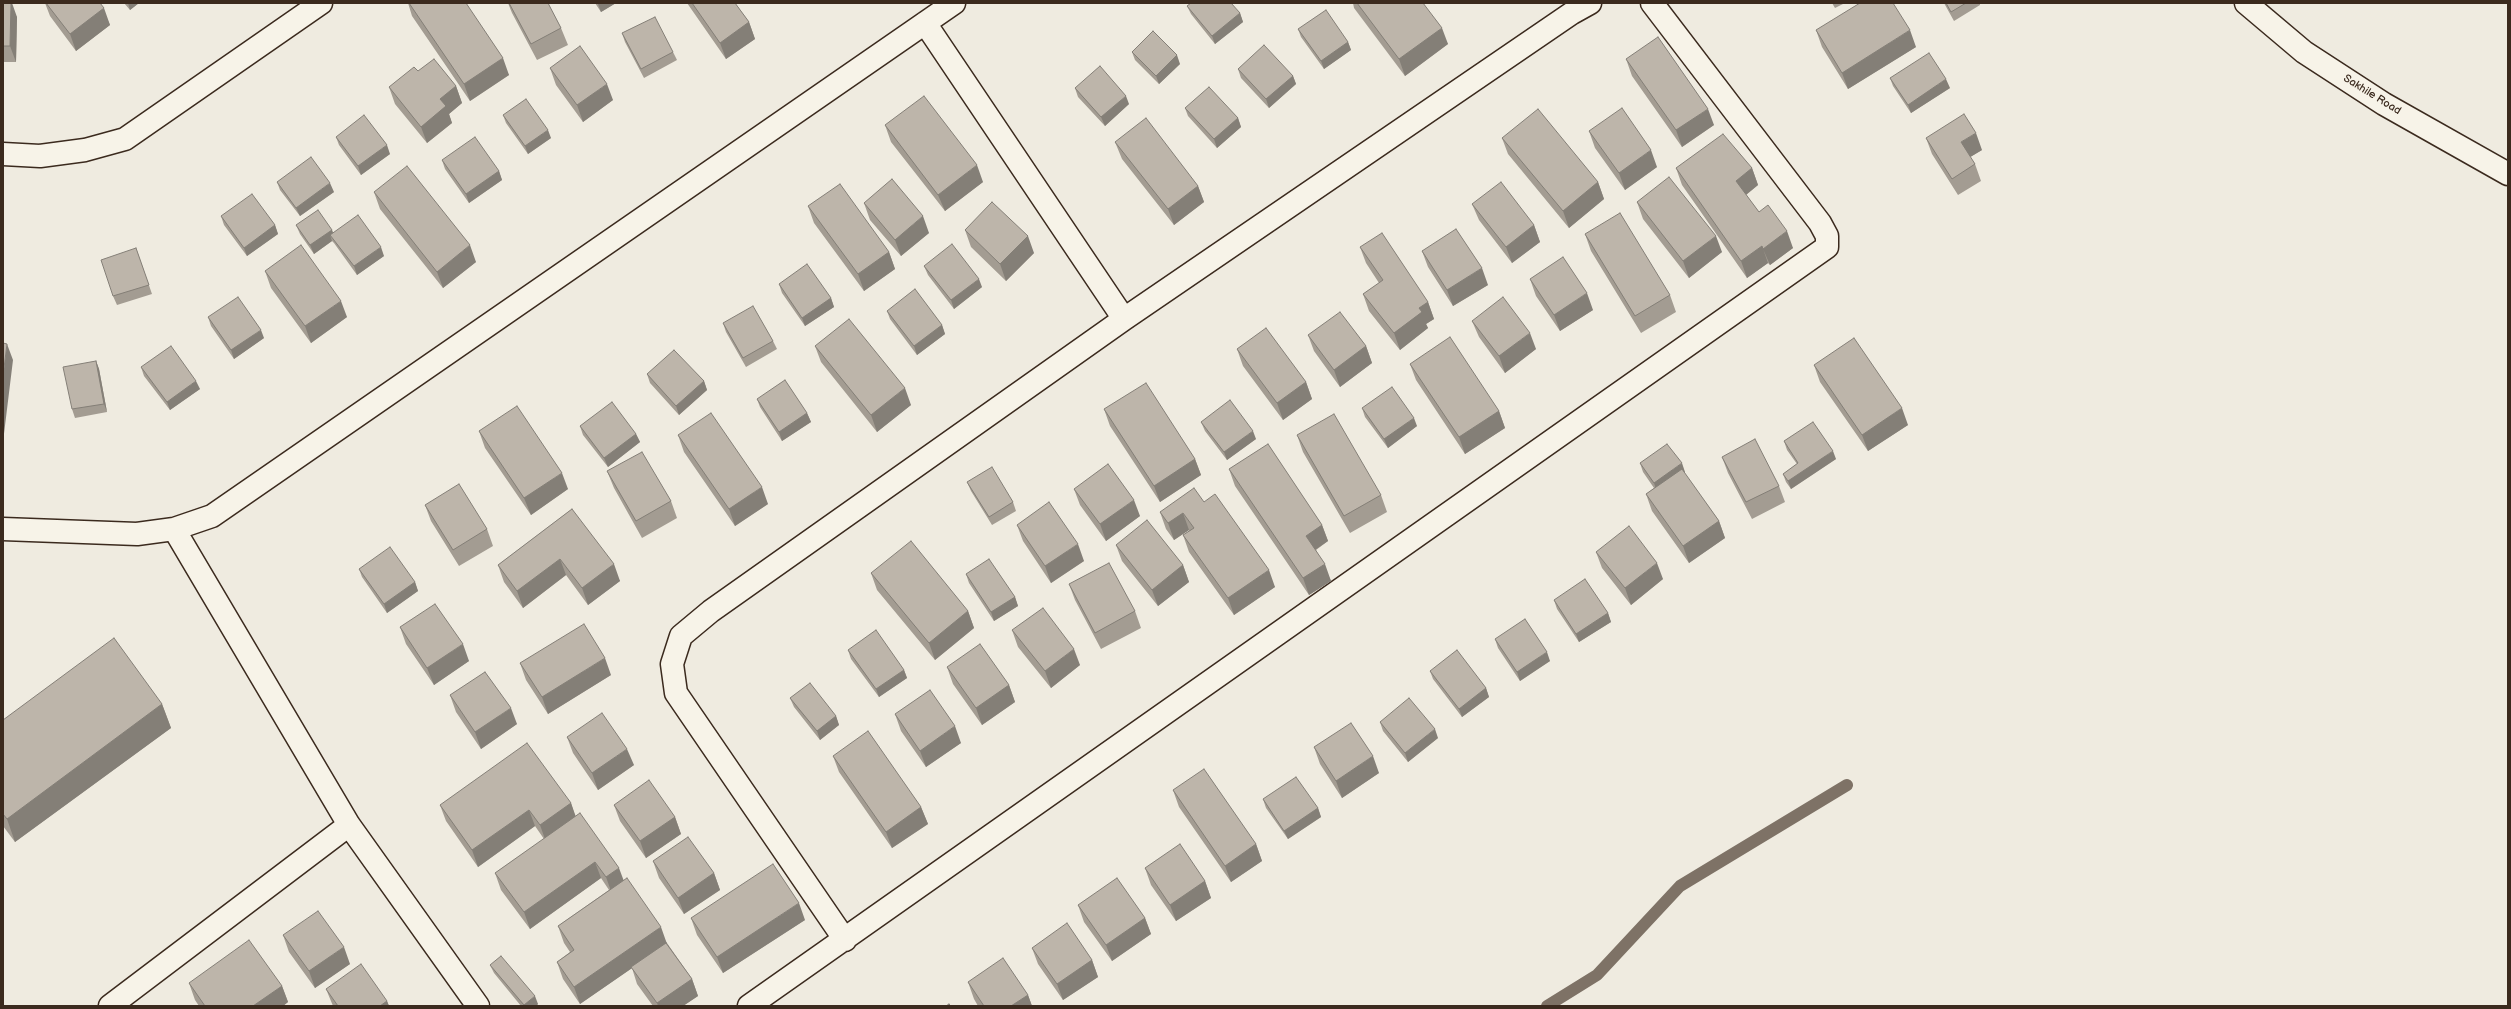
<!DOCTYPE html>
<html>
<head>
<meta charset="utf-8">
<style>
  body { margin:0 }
  #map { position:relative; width:2511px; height:1009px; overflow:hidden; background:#efebe0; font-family:"Balsamiq Sans",sans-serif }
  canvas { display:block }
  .frame { position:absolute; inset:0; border:4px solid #3b2a1e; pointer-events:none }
</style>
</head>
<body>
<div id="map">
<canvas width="2511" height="1009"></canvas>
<div class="frame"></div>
</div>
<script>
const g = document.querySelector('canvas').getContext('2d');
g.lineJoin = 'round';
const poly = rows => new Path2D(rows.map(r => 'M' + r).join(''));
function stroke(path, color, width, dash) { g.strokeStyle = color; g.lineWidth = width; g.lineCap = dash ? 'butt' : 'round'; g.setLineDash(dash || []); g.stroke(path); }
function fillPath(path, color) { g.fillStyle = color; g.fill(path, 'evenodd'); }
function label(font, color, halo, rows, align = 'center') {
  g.font = font + ' "Balsamiq Sans",sans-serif'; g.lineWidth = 4; g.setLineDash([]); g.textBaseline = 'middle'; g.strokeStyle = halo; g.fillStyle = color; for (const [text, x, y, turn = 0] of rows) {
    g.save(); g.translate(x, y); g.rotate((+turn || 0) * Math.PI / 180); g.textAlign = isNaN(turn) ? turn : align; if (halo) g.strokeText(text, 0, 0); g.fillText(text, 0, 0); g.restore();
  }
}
stroke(poly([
  [1547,1006,1597,975,1680,886,1847,785]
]), '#7e7266', 12);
const minor = poly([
  [2246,3,2304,52,2384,104,2508,174],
  [925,23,1124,319],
  [3,154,40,156,85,150,125,139,321,3],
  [3,529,137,534,174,529,212,516,954,3],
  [174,529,349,825,478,1006],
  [845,940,676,693,672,664,681,636,711,611,1124,319,1572,13,1590,3],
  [110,1006,349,825],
  [749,1006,1827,247,1827,236,1820,223,1652,3]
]);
stroke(minor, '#3b2a1e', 25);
stroke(minor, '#f7f3e8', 22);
fillPath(poly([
  [3,3,17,17,16,62,3,62],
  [45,3,100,3,110,25,76,51,50,16],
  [124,3,139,3,130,10],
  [408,3,466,3,509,75,470,101,412,16],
  [508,3,548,3,561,28,568,45,537,60,512,13],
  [595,3,616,3,601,12],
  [687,3,735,3,749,22,755,39,726,59],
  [1353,3,1423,3,1448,44,1405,76,1354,8],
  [1832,3,1845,3,1835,8],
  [1944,3,1980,3,1980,5,1954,21],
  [1187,6,1240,13,1243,22,1215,44,1191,14],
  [1298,29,1348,42,1351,50,1324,69,1301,37],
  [1816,30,1916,47,1848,89,1822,47],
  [622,33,673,52,677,60,644,78,625,42],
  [1132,52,1180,64,1159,84,1135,60],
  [1626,59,1714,125,1682,147,1632,76],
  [550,68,613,100,583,122,556,85],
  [1238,69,1293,76,1296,84,1269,108,1241,78],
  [418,71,456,86,462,103,449,114,452,123,427,143,395,104,389,87],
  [1890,78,1950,88,1911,113,1893,86],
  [1075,88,1129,104,1105,126,1078,97],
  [1185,108,1238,118,1241,127,1217,148,1188,116],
  [503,115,551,138,528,154,506,123],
  [885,125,983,182,945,211,891,142],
  [1589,131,1657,167,1625,190,1595,148],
  [336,137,390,154,361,175,339,145],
  [1502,138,1598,182,1604,199,1569,228,1508,154],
  [1926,138,1982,150,1970,157,1975,164,1981,181,1958,195,1932,154],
  [1115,142,1198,186,1204,202,1174,225,1122,159],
  [442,160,499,171,502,180,469,203,445,169],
  [1676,168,1752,168,1758,185,1746,195,1759,212,1793,248,1770,265,1768,263,1747,278,1682,185],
  [277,182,334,192,300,216,280,190],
  [374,192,476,262,443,288,380,209],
  [1637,202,1722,252,1689,278,1643,219],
  [864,203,929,233,901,256,870,220],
  [1472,204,1534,225,1540,242,1512,263,1479,220],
  [808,206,889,252,895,269,864,291,814,223],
  [221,216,275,225,278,234,247,256,224,225],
  [296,225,332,230,333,233,384,256,357,275,334,243,332,241,314,254,300,234],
  [965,230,1034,253,1006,281,971,247],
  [1585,234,1670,295,1676,312,1641,333,1591,251],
  [1360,247,1428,302,1434,319,1426,324,1428,328,1400,350,1369,311,1363,294,1379,283,1366,263],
  [136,248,152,294,117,305,113,296],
  [1422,251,1488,285,1453,306,1428,267],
  [924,266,982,287,954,309,928,275],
  [265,271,347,317,311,343,271,288],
  [1530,279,1593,310,1560,331,1536,296],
  [779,284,831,298,834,307,805,326,782,293],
  [887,311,942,325,945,334,917,355,890,319],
  [208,317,264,338,234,359,211,326],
  [1472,321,1536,349,1505,373,1479,337],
  [723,323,773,341,777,349,746,367,726,332],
  [1308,335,1366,346,1372,363,1340,387,1314,351],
  [815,346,911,405,877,432,821,362],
  [1237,349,1306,382,1312,399,1283,420,1243,366],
  [96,361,99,369,107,412,75,418,72,409],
  [1410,364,1499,411,1505,428,1465,454,1416,380],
  [1814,365,1908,425,1868,451,1820,382],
  [141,367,200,389,170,410,144,376],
  [647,374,704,381,707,390,679,415,650,383],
  [757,399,807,413,811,422,782,441,760,407],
  [1362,408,1417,426,1388,448,1365,417],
  [1104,409,1195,459,1201,475,1160,502,1110,426],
  [1201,422,1256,439,1227,460,1205,431],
  [580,426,636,434,640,442,608,467,583,435],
  [479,431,568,489,531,515,485,448],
  [678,435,768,504,735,526,684,452],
  [1297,435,1381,495,1387,512,1350,533,1303,452],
  [1784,441,1836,459,1791,489,1786,482,1783,474,1797,464,1787,450],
  [1722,457,1779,486,1785,502,1752,519,1728,473],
  [1640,463,1685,472,1684,473,1719,521,1725,538,1689,563,1652,511,1646,494,1654,488,1643,472],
  [1229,469,1322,525,1328,541,1316,550,1331,581,1309,595,1235,486],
  [607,471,671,501,677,518,642,538,614,488],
  [967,482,1013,502,1016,511,992,525,971,491],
  [1074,489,1140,516,1106,541,1080,505],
  [1204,502,1275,587,1234,615,1189,552,1183,535,1189,531,1189,530,1174,540,1166,529,1160,512],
  [425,505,487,529,493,546,459,566,431,521],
  [572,509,620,581,588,605,566,575,523,608,504,582,498,565],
  [1017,525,1084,561,1051,583,1023,541],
  [1116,545,1183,565,1189,582,1158,606,1122,561],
  [1596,552,1663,579,1631,605,1602,568],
  [359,569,415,582,418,591,387,613,362,577],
  [871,573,968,611,974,628,935,660,877,590],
  [966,574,1015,597,1018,606,994,621,969,583],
  [1069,584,1135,611,1141,628,1101,649,1075,600],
  [1554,600,1608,613,1611,622,1579,642,1557,609],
  [400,627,469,661,434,685,406,644],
  [1012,630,1080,665,1051,688,1018,647],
  [1495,639,1550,661,1520,681,1498,648],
  [848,650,904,670,907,678,879,697,851,659],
  [520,663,611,675,548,714,526,680],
  [947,667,1009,685,1015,702,982,725,953,684],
  [1430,671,1486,688,1489,697,1462,717,1433,679],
  [450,695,517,724,481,749,456,712],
  [790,698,836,716,839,725,820,740,794,707],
  [162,704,171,728,15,842,3,826,3,720],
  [895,714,961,743,926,767,901,731],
  [1380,722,1438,738,1408,762,1383,731],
  [567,737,634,765,598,790,573,753],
  [1314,747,1379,773,1342,798,1320,764],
  [833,756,921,807,928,824,892,848,839,772],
  [1173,790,1256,844,1262,861,1231,882,1179,807],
  [1263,799,1318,808,1321,817,1288,839,1266,808],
  [571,803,575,816,624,881,692,979,698,996,683,1006,653,1006,637,984,632,968,580,1004,563,979,557,962,570,952,564,943,558,926,609,890,601,878,530,929,501,890,495,873,544,839,535,826,478,867,446,821,440,805],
  [614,805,675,817,681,834,646,858,620,821],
  [653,861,714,873,720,890,684,914,659,878],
  [1145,868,1205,881,1211,898,1176,921,1151,885],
  [1078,905,1145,918,1151,934,1112,961,1084,922],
  [691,918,805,920,723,973,697,935],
  [283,935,350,964,315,988,289,952],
  [1032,948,1092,960,1098,977,1063,1000,1038,964],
  [490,965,538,1004,536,1006,521,1006,494,973],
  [968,982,1028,995,1032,1006,978,1006,974,999],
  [189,983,282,986,288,1002,283,1006,199,1006,195,1000],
  [326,989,387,1001,389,1006,333,1006]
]), '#a39c92');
fillPath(poly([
  [11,3,12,3,17,17,16,62,10,46],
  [128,3,139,3,130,10],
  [599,3,616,3,601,12,598,4],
  [104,8,110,25,76,51,70,34],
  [1240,13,1243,22,1215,44,1212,36],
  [749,22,755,39,726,59,720,43],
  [1442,28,1448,44,1405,76,1399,59],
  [1910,30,1916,47,1848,89,1842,73],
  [1348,42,1351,50,1324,69,1321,61],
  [1177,55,1180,64,1159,84,1156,76],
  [503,58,509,75,470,101,464,84],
  [1293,76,1296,84,1269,108,1266,99],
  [1946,79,1950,88,1911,113,1908,105],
  [607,84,613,100,583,122,577,105],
  [456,86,462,103,449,114,452,123,427,143,421,127,440,99],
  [1126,96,1129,104,1105,126,1101,117],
  [1708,109,1714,125,1682,147,1676,130],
  [1238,118,1241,127,1217,148,1214,139],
  [548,130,551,138,528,154,525,146],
  [1976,133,1982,150,1967,159,1961,142],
  [387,145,390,154,361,175,358,166],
  [1651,150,1657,167,1625,190,1619,173],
  [977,165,983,182,945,211,938,195],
  [1752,168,1758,185,1742,198,1736,181],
  [499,171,502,180,469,203,466,194],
  [1598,182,1604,199,1569,228,1563,211],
  [330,183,334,192,300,216,296,208],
  [1198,186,1204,202,1174,225,1168,209],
  [923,216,929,233,901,256,895,240],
  [275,225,278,234,247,256,244,248],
  [1534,225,1540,242,1512,263,1506,247],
  [332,230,335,239,330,235,332,241,314,254,310,245],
  [1787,231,1793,248,1770,265,1763,249],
  [1028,236,1034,253,1006,281,1000,264],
  [1716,236,1722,252,1689,278,1683,261],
  [470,245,476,262,443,288,437,272],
  [1762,246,1768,263,1747,278,1741,261],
  [381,247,384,256,357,275,354,266],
  [889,252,895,269,864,291,858,274],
  [1482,268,1488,285,1453,306,1447,290],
  [979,279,982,287,954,309,951,300],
  [1587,293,1593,310,1560,331,1554,315],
  [831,298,834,307,805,326,802,318],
  [341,301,347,317,311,343,305,326],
  [1428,302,1434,319,1426,324,1428,328,1400,350,1394,333,1419,308],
  [942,325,945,334,917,355,914,346],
  [261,330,264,338,234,359,231,350],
  [1530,333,1536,349,1505,373,1499,356],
  [7,344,13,360,3,442,3,376],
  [1366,346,1372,363,1340,387,1334,370],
  [96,361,99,369,107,412,104,404],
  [196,381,200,389,170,410,167,402],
  [704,381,707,390,679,415,676,406],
  [1306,382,1312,399,1283,420,1277,403],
  [905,388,911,405,877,432,871,415],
  [1902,408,1908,425,1868,451,1862,435],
  [1499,411,1505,428,1465,454,1459,437],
  [807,413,811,422,782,441,779,432],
  [1414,418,1417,426,1388,448,1384,439],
  [1253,431,1256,439,1227,460,1224,452],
  [636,434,640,442,608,467,604,458],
  [1833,451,1836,459,1791,489,1788,481],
  [1195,459,1201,475,1160,502,1154,486],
  [1682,463,1685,472,1657,492,1654,483],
  [562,473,568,489,531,515,524,498],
  [762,487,768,504,735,526,729,509],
  [1134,500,1140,516,1106,541,1100,524],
  [1183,513,1189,530,1174,540,1168,523],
  [1719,521,1725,538,1689,563,1683,546],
  [1322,525,1328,541,1312,552,1306,536],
  [1078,544,1084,561,1051,583,1045,566],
  [560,559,566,575,523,608,517,591],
  [1657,563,1663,579,1631,605,1625,588],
  [614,564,620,581,588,605,582,588],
  [1325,564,1331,581,1309,595,1303,578],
  [1183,565,1189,582,1158,606,1152,590],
  [1269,570,1275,587,1234,615,1228,598],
  [415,582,418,591,387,613,384,604],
  [1015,597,1018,606,994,621,991,612],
  [968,611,974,628,935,660,929,643],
  [1608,613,1611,622,1579,642,1576,634],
  [463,644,469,661,434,685,427,668],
  [1074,649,1080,665,1051,688,1045,671],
  [1547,652,1550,661,1520,681,1517,672],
  [605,658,611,675,548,714,542,697],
  [904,670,907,678,879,697,876,689],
  [1009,685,1015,702,982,725,976,708],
  [1486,688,1489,697,1462,717,1459,709],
  [162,704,171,728,15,842,7,819],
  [511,708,517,724,481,749,475,732],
  [836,716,839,725,820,740,817,731],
  [955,726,961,743,926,767,920,751],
  [1435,729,1438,738,1408,762,1405,753],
  [627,749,634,765,598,790,592,773],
  [1373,756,1379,773,1342,798,1336,781],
  [571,803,577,820,546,842,540,825],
  [921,807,928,824,892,848,886,832],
  [1318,808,1321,817,1288,839,1284,831],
  [529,810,535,826,478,867,472,850],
  [675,817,681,834,646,858,640,841],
  [1256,844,1262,861,1231,882,1225,866],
  [595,862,601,878,530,929,524,912],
  [619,868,625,884,612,894,606,877],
  [714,873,720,890,684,914,678,898],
  [1205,881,1211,898,1176,921,1170,905],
  [799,903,805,920,723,973,717,957],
  [1145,918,1151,934,1112,961,1106,945],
  [661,927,667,944,580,1004,574,987],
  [344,947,350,964,315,988,309,971],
  [1092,960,1098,977,1063,1000,1057,984],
  [692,979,698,996,683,1006,658,1006,657,1003],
  [282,986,288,1002,283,1006,253,1006],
  [1028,995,1032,1006,1011,1006],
  [535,996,538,1004,536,1006,524,1006,524,1005],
  [387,1001,389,1006,380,1006]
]), '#847f77');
const building = poly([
  [3,3,11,3,10,46,3,46,3,3],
  [46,3,100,3,104,8,70,34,46,3],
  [409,3,466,3,503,58,464,84,409,3],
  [509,3,548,3,561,28,531,44,509,3],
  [692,3,735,3,749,22,720,43,692,3],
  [1191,3,1231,3,1240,13,1212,36,1187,6,1191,3],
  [1357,3,1423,3,1442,28,1399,59,1357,3],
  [1860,3,1893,3,1910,30,1842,73,1816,30,1860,3],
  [1946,3,1966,3,1951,12,1946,3],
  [1326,10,1348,42,1321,61,1298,29,1326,10],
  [655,17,673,52,641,69,622,33,655,17],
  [1153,31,1177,55,1156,76,1132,52,1153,31],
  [1658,37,1708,109,1676,130,1626,59,1658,37],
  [1264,45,1293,76,1266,99,1238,69,1264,45],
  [580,46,607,84,577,105,550,68,580,46],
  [1929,53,1946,79,1908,105,1890,78,1929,53],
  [434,59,456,86,440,99,446,106,421,127,389,87,414,67,418,71,434,59],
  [1100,66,1126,96,1101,117,1075,88,1100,66],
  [1209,87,1238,118,1214,139,1185,108,1209,87],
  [924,96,977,165,938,195,885,125,924,96],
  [526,99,548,130,525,146,503,115,526,99],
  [1622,108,1651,150,1619,173,1589,131,1622,108],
  [1538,109,1598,182,1563,211,1502,138,1538,109],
  [1964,114,1976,133,1961,142,1975,164,1952,179,1926,138,1964,114],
  [364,115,387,145,358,166,336,137,364,115],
  [1146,118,1198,186,1168,209,1115,142,1146,118],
  [1723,134,1752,168,1736,181,1759,212,1768,205,1787,231,1763,249,1762,246,1741,261,1676,168,1723,134],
  [475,137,499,171,466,194,442,160,475,137],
  [311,157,330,183,296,208,277,182,311,157],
  [407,166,470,245,437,272,374,192,407,166],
  [1669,177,1716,236,1683,261,1637,202,1669,177],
  [892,179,923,216,895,240,864,203,892,179],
  [1501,182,1534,225,1506,247,1472,204,1501,182],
  [840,184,889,252,858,274,808,206,840,184],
  [252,194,275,225,244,248,221,216,252,194],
  [992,202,1028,236,1000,264,965,230,992,202],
  [318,210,332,230,310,245,296,225,318,210],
  [1620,213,1670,295,1635,316,1585,234,1620,213],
  [358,215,381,247,354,266,330,235,358,215],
  [1456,229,1482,268,1447,290,1422,251,1456,229],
  [1382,233,1428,302,1419,308,1422,312,1394,333,1363,294,1383,280,1360,247,1382,233],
  [952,244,979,279,951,300,924,266,952,244],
  [301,245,341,301,305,326,265,271,301,245],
  [136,248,149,285,113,296,101,260,136,248],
  [1563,257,1587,293,1554,315,1530,279,1563,257],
  [807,264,831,298,802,318,779,284,807,264],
  [915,289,942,325,914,346,887,311,915,289],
  [238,297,261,330,231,350,208,317,238,297],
  [1503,297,1530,333,1499,356,1472,321,1503,297],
  [753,306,773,341,743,358,723,323,753,306],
  [1340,312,1366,346,1334,370,1308,335,1340,312],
  [849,319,905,388,871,415,815,346,849,319],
  [1266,328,1306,382,1277,403,1237,349,1266,328],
  [1450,337,1499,411,1459,437,1410,364,1450,337],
  [1854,338,1902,408,1862,435,1814,365,1854,338],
  [3,343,7,344,3,376,3,343],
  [171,346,196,381,167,402,141,367,171,346],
  [674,350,704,381,676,406,647,374,674,350],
  [96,361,104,404,72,409,63,367,96,361],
  [785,380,807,413,779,432,757,399,785,380],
  [1146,383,1195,459,1154,486,1104,409,1146,383],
  [1392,387,1414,418,1384,439,1362,408,1392,387],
  [1230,400,1253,431,1224,452,1201,422,1230,400],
  [612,402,636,434,604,458,580,426,612,402],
  [517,406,562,473,524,498,479,431,517,406],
  [711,413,762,487,729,509,678,435,711,413],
  [1334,414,1381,495,1344,516,1297,435,1334,414],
  [1813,422,1833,451,1788,481,1783,474,1798,463,1784,441,1813,422],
  [1755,439,1779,486,1746,502,1722,457,1755,439],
  [1268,444,1322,525,1306,536,1325,564,1303,578,1229,469,1268,444],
  [1667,444,1682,463,1654,483,1640,463,1667,444],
  [642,452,671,501,636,521,607,471,642,452],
  [1108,464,1134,500,1100,524,1074,489,1108,464],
  [992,467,1013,502,989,517,967,482,992,467],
  [1682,469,1719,521,1683,546,1646,494,1682,469],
  [459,484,487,529,453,550,425,505,459,484],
  [1194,488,1204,502,1215,494,1269,570,1228,598,1183,535,1194,528,1183,513,1168,523,1160,512,1194,488],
  [1049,502,1078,544,1045,566,1017,525,1049,502],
  [572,509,614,564,582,588,560,559,517,591,498,565,572,509],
  [1147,520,1183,565,1152,590,1116,545,1147,520],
  [1629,526,1657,563,1625,588,1596,552,1629,526],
  [911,541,968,611,929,643,871,573,911,541],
  [390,547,415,582,384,604,359,569,390,547],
  [989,559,1015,597,991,612,966,574,989,559],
  [1109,563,1135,611,1095,633,1069,584,1109,563],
  [1585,579,1608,613,1576,634,1554,600,1585,579],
  [435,604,463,644,427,668,400,627,435,604],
  [1043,608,1074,649,1045,671,1012,630,1043,608],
  [1525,619,1547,652,1517,672,1495,639,1525,619],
  [584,624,605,658,542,697,520,663,584,624],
  [876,630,904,670,876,689,848,650,876,630],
  [114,638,162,704,7,819,3,814,3,720,114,638],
  [980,644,1009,685,976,708,947,667,980,644],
  [1457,650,1486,688,1459,709,1430,671,1457,650],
  [485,672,511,708,475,732,450,695,485,672],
  [810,683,836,716,817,731,790,698,810,683],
  [930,690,955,726,920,751,895,714,930,690],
  [1409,698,1435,729,1405,753,1380,722,1409,698],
  [602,713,627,749,592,773,567,737,602,713],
  [1351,723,1373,756,1336,781,1314,747,1351,723],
  [868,731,921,807,886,832,833,756,868,731],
  [527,743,571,803,540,825,529,810,472,850,440,805,527,743],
  [1204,769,1256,844,1225,866,1173,790,1204,769],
  [1296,777,1318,808,1284,831,1263,799,1296,777],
  [649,780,675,817,640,841,614,805,649,780],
  [580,813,619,868,606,877,595,862,524,912,495,873,580,813],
  [688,837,714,873,678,898,653,861,688,837],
  [1180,844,1205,881,1170,905,1145,868,1180,844],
  [773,864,799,903,717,957,691,918,773,864],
  [627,878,661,927,574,987,557,962,574,950,558,926,627,878],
  [1117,878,1145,918,1106,945,1078,905,1117,878],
  [318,911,344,947,309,971,283,935,318,911],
  [1067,923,1092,960,1057,984,1032,948,1067,923],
  [249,940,282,986,253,1006,205,1006,189,983,249,940],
  [666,943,692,979,657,1003,631,967,666,943],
  [501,956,535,996,524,1005,490,965,501,956],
  [1003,958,1028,995,1011,1006,984,1006,968,982,1003,958],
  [361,964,387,1001,380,1006,338,1006,326,989,361,964],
  [949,1004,951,1006,946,1006,949,1004]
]);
fillPath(building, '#bdb5aa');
stroke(building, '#847f77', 1);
label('11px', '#3b2a1e', '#f7f3e8', [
  ["Sakhile Road",2372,95,32]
]);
</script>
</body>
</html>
